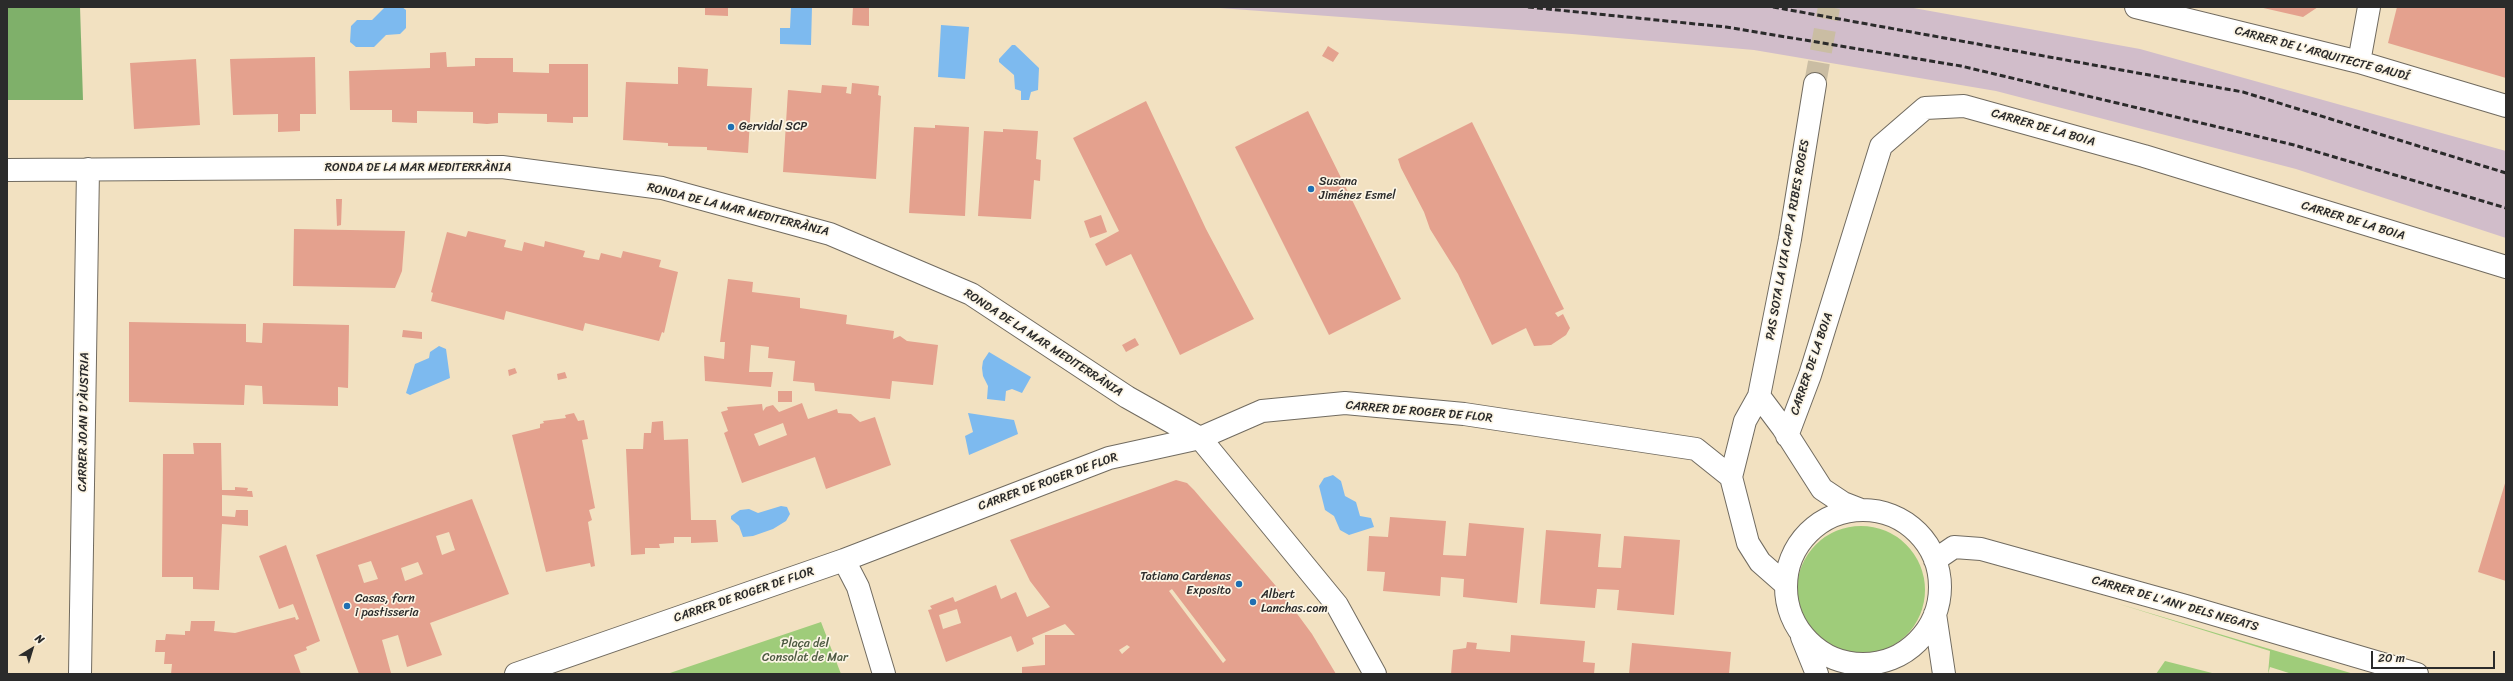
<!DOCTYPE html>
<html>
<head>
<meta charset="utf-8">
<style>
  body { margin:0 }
  #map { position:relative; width:2513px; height:681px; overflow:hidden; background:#f2e1c1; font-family:Sriracha,sans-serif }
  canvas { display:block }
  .frame { position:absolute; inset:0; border:8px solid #2b2b2b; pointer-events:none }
  .north { position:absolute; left:12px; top:629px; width:40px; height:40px; -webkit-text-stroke:3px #fcf5e5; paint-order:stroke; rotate:38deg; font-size:11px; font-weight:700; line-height:16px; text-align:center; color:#2b2b2b }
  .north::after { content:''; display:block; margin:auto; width:14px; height:18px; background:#2b2b2b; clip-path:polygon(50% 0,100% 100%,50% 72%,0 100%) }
  .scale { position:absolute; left:2371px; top:651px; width:124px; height:18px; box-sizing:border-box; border:2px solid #2b2b2b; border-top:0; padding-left:5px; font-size:12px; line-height:14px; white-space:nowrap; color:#2b2b2b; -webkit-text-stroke:3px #fcf5e5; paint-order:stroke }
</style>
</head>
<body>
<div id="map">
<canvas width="2513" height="681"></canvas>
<div class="frame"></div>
<div class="north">N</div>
<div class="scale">20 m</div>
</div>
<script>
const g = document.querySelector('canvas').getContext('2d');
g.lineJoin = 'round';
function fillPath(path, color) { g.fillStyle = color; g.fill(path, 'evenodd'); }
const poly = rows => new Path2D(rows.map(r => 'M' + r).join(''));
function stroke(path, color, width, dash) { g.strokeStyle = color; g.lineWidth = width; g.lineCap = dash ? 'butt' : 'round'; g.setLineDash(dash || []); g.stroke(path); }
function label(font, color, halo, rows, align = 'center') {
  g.font = font + ' Sriracha,sans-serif'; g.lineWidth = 3.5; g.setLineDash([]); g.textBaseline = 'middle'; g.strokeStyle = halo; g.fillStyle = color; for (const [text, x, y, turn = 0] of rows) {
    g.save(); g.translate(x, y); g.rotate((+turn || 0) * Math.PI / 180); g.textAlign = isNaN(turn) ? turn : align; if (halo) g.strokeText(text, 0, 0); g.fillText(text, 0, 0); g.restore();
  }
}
fillPath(poly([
  [1206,7,1908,7,2140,49,2506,151,2506,238,2296,169,1996,91,1754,50,1572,34]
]), '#d1bdca');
fillPath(poly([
  '1797 590a64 64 0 1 1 128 0a64 64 0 1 1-128 0Z',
  [2116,603,2256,645,2354,674,2292,674,2270,667,2268,674,2270,651],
  [821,622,841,674,667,674],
  [2165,661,2216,674,2156,674]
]), '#9fcc7a');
fillPath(poly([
  [7,7,80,7,83,100,7,100]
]), '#7fb06a');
fillPath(poly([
  [385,7,402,7,406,10,406,28,400,34,386,35,374,47,356,47,350,42,351,26,357,20,372,20],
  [791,7,812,7,811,45,780,44,780,28,790,28],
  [941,25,969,27,965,79,938,77],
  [1012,45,1015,45,1039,68,1038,90,1031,92,1029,100,1021,100,1021,91,1015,89,1014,75,999,62,999,59],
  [439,346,446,349,450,378,410,395,406,393,415,364,429,358,430,352],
  [989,352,1031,377,1022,393,1012,389,1006,391,1005,401,987,399,988,386,983,376,982,368,983,361],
  [968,413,1014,420,1018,434,969,455,965,436,973,432],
  [1333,475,1341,481,1345,496,1356,502,1360,516,1371,518,1374,527,1349,535,1340,530,1334,516,1325,510,1319,486,1324,478],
  [781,506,787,507,790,514,786,521,773,529,753,536,743,537,739,526,731,519,731,516,740,510,749,509,758,513]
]), '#7dbaef');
fillPath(poly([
  [705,7,728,7,728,16,705,15],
  [853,7,869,7,869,26,852,25],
  [2259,7,2318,7,2303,17],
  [2397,7,2506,7,2506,78,2388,43],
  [1328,46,1339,53,1333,62,1322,56],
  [446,52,447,67,475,66,475,58,513,58,513,72,549,73,549,64,588,64,588,117,573,117,573,123,547,122,547,114,498,113,498,123,487,124,473,123,473,112,417,111,417,123,392,122,392,110,350,110,349,71,430,68,430,53],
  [315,57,316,114,300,114,300,131,278,132,278,114,233,115,230,59],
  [196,59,200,125,134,129,130,63],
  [678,67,708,69,707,86,752,88,748,153,707,150,707,147,668,146,668,143,623,140,626,82,678,84],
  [852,83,879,86,878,95,881,96,876,179,783,172,788,90,821,93,822,85,847,87,846,93,851,94],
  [1146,101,1206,229,1254,319,1180,355,1131,254,1106,266,1095,244,1119,231,1073,138],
  [1308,111,1401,299,1329,335,1235,147],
  [1472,122,1564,309,1555,313,1558,317,1563,314,1570,328,1566,335,1551,345,1534,346,1526,328,1492,345,1458,274,1430,229,1424,212,1401,168,1398,159],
  [935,125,969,127,965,216,909,213,914,127,935,128],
  [1003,129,1038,131,1036,159,1041,160,1040,181,1034,180,1031,219,978,216,984,131,1003,132],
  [336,199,342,199,341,225,337,226],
  [1101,215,1107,232,1090,238,1084,221],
  [294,229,405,231,402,271,395,288,293,286],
  [468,231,506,240,504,247,522,251,524,242,544,247,545,241,585,251,583,257,599,260,601,253,621,258,623,251,661,260,659,267,678,272,664,333,662,332,659,341,585,323,583,331,506,311,504,320,431,301,433,293,431,292,447,232,466,237],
  [728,279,753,282,752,292,800,298,800,308,847,315,846,324,894,331,893,339,900,336,907,341,938,345,933,385,892,381,890,399,815,391,814,383,793,381,795,361,768,358,769,347,751,345,749,372,773,372,771,387,705,381,704,356,724,359,725,342,720,342],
  [129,322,246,324,246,342,262,343,263,323,349,325,348,388,338,387,338,406,263,404,262,386,245,385,244,405,129,402],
  [403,330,422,332,422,339,402,337],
  [1135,338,1139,345,1126,352,1122,345],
  [515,368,517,373,509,376,508,370],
  [565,372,567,378,558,380,557,374],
  [778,391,792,391,792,402,778,402],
  [802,403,808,419,837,409,838,413,851,414,860,422,875,417,891,465,826,489,815,457,742,483,724,433,728,431,721,412,728,410,727,407,762,404,763,411,766,407,773,405,779,412],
  [783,423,787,435,759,446,754,434],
  [574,413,578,421,584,420,588,439,582,440,595,508,589,510,592,520,588,522,595,566,591,567,590,563,546,572,512,435,540,428,540,424,544,423,543,421,566,418,565,415],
  [663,421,664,440,688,439,691,520,716,520,718,542,691,543,691,537,674,537,674,543,659,544,660,548,645,548,645,554,631,555,626,449,643,449,644,433,651,433,652,422],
  [193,443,221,443,222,490,235,490,235,487,248,488,247,491,252,491,253,497,222,495,222,516,235,517,236,510,248,510,248,526,222,524,219,590,193,589,193,577,162,577,163,454,194,454],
  [1176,480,1187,483,1194,490,1281,592,1312,634,1336,674,1022,674,1022,667,1045,665,1045,635,1075,635,1065,624,1032,638,1034,644,1017,652,1011,636,946,662,928,610,932,609,930,606,953,597,955,602,996,585,1001,599,1016,592,1027,617,1050,607,1030,581,1010,540],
  [1172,589,1226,660,1223,663,1169,591],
  [957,609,961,623,943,629,939,615],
  [1127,645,1130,647,1122,654,1119,650],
  [2506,480,2506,581,2478,572],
  [472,499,509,594,430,623,442,655,407,667,398,635,382,640,391,673,359,674,316,555],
  [449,532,455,550,442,555,436,536],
  [371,561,378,579,364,583,358,565],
  [418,562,423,574,405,581,401,568],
  [1390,517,1446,521,1443,555,1466,556,1469,523,1524,528,1517,603,1463,597,1464,579,1441,577,1440,596,1383,591,1385,572,1367,571,1369,536,1388,537],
  [1546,530,1601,534,1598,567,1621,568,1624,536,1680,540,1674,615,1617,610,1619,590,1597,589,1595,608,1540,604],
  [286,545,320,641,306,647,307,650,294,655,301,674,171,674,172,664,164,664,165,652,155,652,156,640,165,640,166,634,185,635,185,631,190,631,191,621,215,621,214,631,235,633,295,617,296,620,299,619,293,604,279,609,259,556],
  [1511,635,1585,641,1583,662,1595,663,1594,674,1451,674,1453,650,1466,648,1467,642,1477,643,1476,649,1510,652],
  [1632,643,1731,652,1729,674,1629,674]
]), '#e4a18e');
stroke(poly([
  [1815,84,1829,7]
]), '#cabda3', 22, [22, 11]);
const minor = poly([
  [2136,7,2359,62,2506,106],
  [2359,62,2369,7],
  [7,170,502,167,662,188,830,234,971,294,1127,397,1200,438,1337,605,1375,674],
  [1759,396,1783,428,1822,489,1843,503,1861,510],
  [1787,436,1810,375,1881,146,1925,108,1964,106,2144,156,2506,267],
  '1786 587a77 77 0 1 1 154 0a77 77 0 1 1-154 0Z',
  [844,560,858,587,884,674],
  [1935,560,1954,547,1981,549,2186,606,2417,674],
  [1785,584,1760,562,1748,543,1731,477,1745,421,1759,396,1790,239,1815,84],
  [1935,614,1944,674],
  [1802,637,1817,674],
  [80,674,88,169],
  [516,674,844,560,1109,458,1200,438,1262,411,1345,403,1464,414,1696,449,1731,477]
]);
stroke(minor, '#716b60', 24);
stroke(minor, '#fff', 22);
stroke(poly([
  [1528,7,1726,27,1961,66,2294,145,2506,208],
  [1773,7,2243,92,2506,173]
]), '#2b2b2b', 3, [6, 3]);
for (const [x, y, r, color] of [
  [731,127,4,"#1f6fb2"],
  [1311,189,4,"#1f6fb2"],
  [1239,584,4,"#1f6fb2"],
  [1253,602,4,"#1f6fb2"],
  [347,606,4,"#1f6fb2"]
]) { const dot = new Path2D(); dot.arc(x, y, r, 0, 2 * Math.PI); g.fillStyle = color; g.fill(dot); stroke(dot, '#fcf5e5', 1.5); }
label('12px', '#2b2b2b', '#fcf5e5', [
  ["CARRER DE L'ARQUITECTE GAUDÍ",2322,54,15],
  ["CARRER DE LA BOIA",2043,128,16],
  ["RONDA DE LA MAR MEDITERRÀNIA",418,168],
  ["RONDA DE LA MAR MEDITERRÀNIA",738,210,14],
  ["CARRER DE LA BOIA",2353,221,17],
  ["PAS SOTA LA VIA CAP A RIBES ROGES",1788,240,-80],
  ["RONDA DE LA MAR MEDITERRÀNIA",1043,343,33],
  ["CARRER DE LA BOIA",1812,364,-71],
  ["CARRER DE ROGER DE FLOR",1419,412,5],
  ["CARRER JOAN D'ÀUSTRIA",84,422,-89],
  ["CARRER DE ROGER DE FLOR",1048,482,-20],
  ["CARRER DE ROGER DE FLOR",744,595,-19],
  ["CARRER DE L'ANY DELS NEGATS",2175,604,16]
]);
label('12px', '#2b2b2b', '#fcf5e5', [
  ["Gervidal SCP",739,127],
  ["Susana",1319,182],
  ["Jiménez Esmel",1319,196],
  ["Tatiana Cardenas",1231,577,"right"],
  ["Exposito",1231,591,"right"],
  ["Albert",1261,595],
  ["Lanchas.com",1261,609],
  ["Casas, forn",355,599],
  ["i pastisseria",355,613]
], 'left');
label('12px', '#4e5b43', '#fcf5e5', [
  ["Plaça del",805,644],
  ["Consolat de Mar",805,658]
]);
</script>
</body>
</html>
